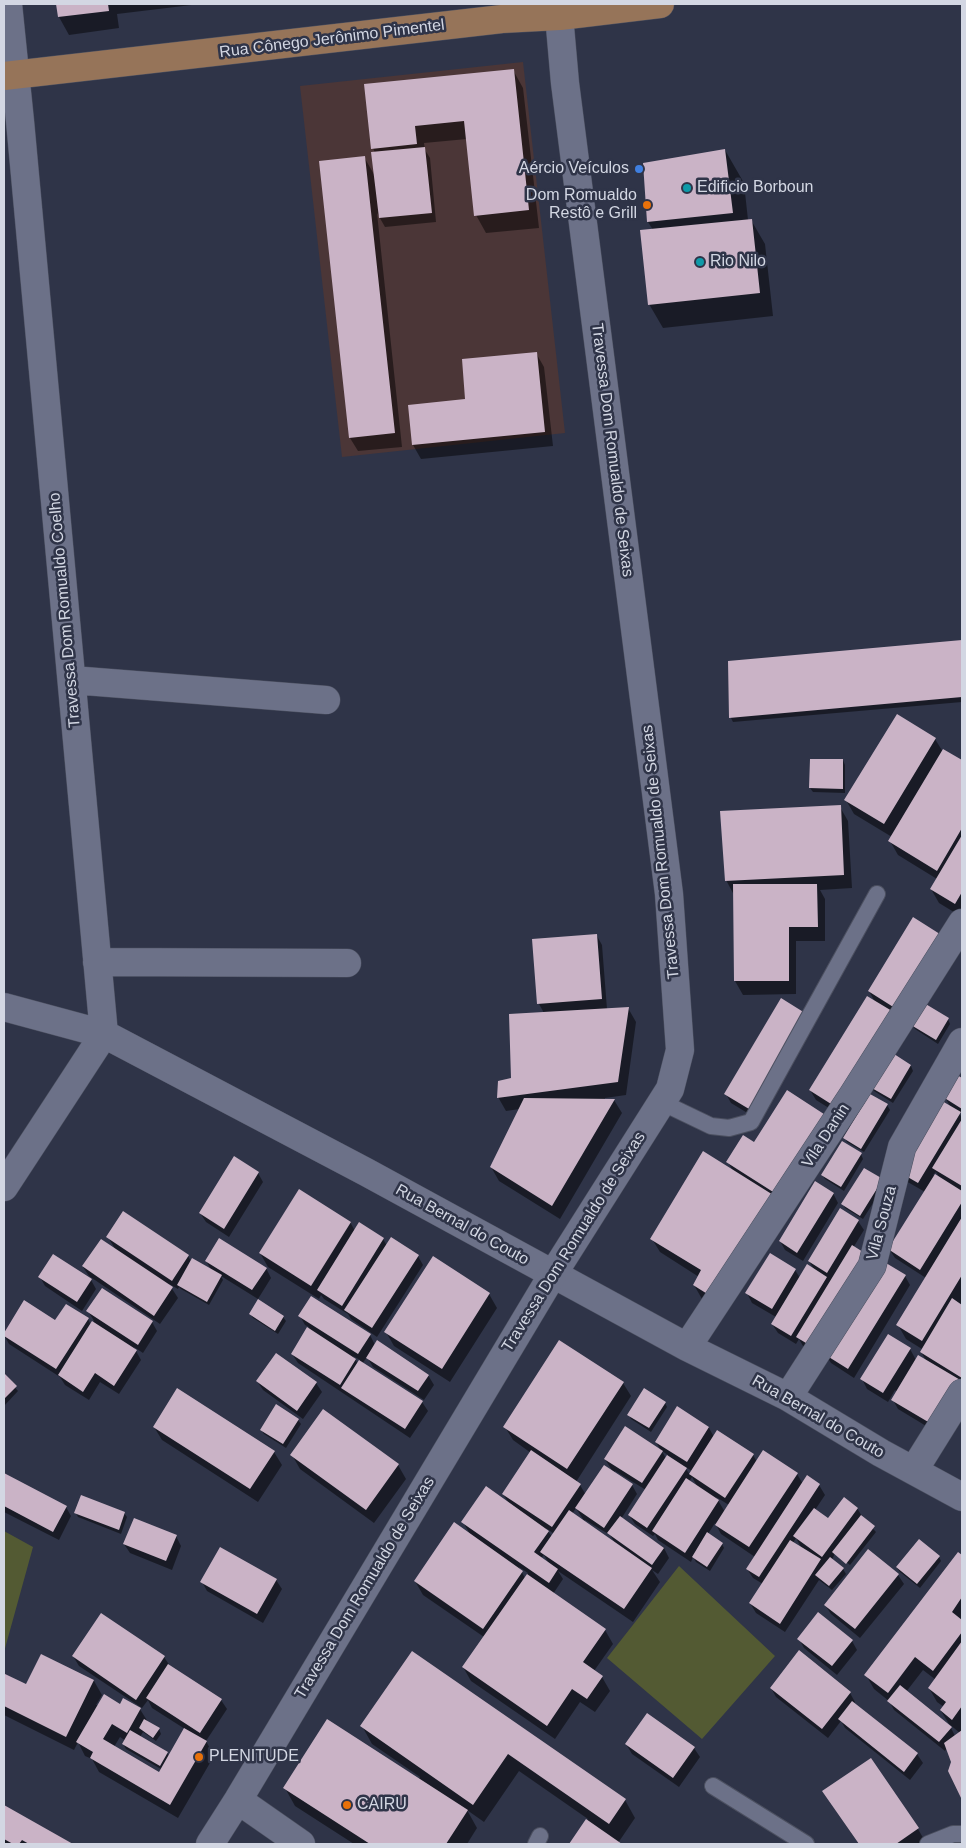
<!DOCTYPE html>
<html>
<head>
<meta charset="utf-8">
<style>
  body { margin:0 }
  #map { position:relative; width:966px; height:1848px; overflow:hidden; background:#2f3448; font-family:Helvetica,sans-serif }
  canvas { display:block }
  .frame { position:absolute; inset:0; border:5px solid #d3d7e3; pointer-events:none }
</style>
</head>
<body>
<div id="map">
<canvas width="966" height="1848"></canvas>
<div class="frame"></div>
</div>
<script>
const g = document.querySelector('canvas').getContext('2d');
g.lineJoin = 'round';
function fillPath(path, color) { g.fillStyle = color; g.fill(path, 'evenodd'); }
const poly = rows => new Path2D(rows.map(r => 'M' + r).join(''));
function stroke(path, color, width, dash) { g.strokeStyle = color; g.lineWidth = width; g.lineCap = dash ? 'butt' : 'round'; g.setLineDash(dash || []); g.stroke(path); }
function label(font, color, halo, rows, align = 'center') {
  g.font = font + ' Helvetica,sans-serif'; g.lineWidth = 5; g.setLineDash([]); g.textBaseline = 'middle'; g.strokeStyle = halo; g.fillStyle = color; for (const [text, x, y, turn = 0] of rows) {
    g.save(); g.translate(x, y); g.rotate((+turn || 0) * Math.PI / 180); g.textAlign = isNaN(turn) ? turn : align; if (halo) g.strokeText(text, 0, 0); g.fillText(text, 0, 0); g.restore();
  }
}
fillPath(poly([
  [523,62,565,433,342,457,300,86]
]), '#4b3637');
fillPath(poly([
  [4,1531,33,1547,4,1652],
  [679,1566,775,1656,702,1739,607,1658]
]), '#535a33');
fillPath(poly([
  [57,4,200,4,117,14,119,28,69,35,59,17],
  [513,70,523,88,539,228,486,233,476,215,467,139,424,143,425,150,430,158,436,222,385,227,377,213,402,447,358,451,350,438,364,157,375,176,375,153,373,148],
  [725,150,744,183,748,220,751,220,765,244,773,316,663,328,649,304,653,230,648,222],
  [536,353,544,367,553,446,421,459,413,445,409,406,467,401],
  [962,641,962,702,733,722,731,718,729,662],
  [897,716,935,739,943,752,944,750,962,762,962,917,939,903,931,889,937,879,898,855,890,841,892,837,854,814,846,800],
  [811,760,843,760,845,765,845,793,813,792,810,788],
  [840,807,848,821,852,888,820,890,825,899,825,941,796,941,796,994,743,995,735,981,734,895,726,880],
  [913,919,896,1014,845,1118,816,1100,810,1090,875,1002,869,991],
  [597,936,602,945,607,1009,628,1008,636,1022,626,1095,605,1098,605,1100,614,1100,622,1113,560,1219,499,1181,491,1167,520,1109,506,1111,498,1097,512,1079,544,1013,539,1004],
  [781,1000,754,1117,731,1103,726,1094],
  [948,1019,950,1024,938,1044,915,1029,912,1025],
  [891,1054,911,1066,913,1071,893,1103,874,1091,871,1087],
  [957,1077,962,1080,962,1114,958,1111,962,1118,962,1301,960,1305,962,1306,962,1383,941,1435,898,1409,893,1400,897,1392,895,1390,888,1402,867,1389,862,1379,910,1349,916,1360,927,1362,921,1352,922,1349,906,1339,898,1325,926,1278,895,1258,889,1249,925,1192,906,1181,951,1108,945,1097],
  [936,1172,940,1179,933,1175],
  [887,1105,890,1110,864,1152,847,1142,845,1138],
  [829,1119,725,1313,702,1299,694,1285,699,1277,660,1252,652,1239,733,1171,728,1162,755,1144],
  [861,1154,863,1159,844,1191,825,1179,822,1175],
  [258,1173,263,1182,229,1237,206,1222,200,1213],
  [885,1184,863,1219,845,1208,843,1204],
  [833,1193,838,1203,803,1261,785,1250,780,1241],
  [858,1221,864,1230,853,1248,905,1276,910,1285,854,1378,831,1363,824,1352,821,1357,803,1346,799,1339,796,1344,778,1333,772,1324,776,1317,752,1303,747,1293,795,1270,800,1278,815,1271,809,1261],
  [350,1222,355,1231,383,1239,387,1246,418,1256,423,1265,377,1337,351,1319,348,1314,324,1299,321,1295,319,1299,268,1267,260,1253],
  [108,1237,188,1256,191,1261,212,1271,206,1261,266,1268,271,1278,258,1299,221,1276,223,1280,209,1305,181,1289,179,1287,178,1289,169,1284,178,1298,160,1324,89,1276,83,1267,115,1249],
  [40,1277,91,1280,96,1289,82,1311,45,1286],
  [489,1294,497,1308,450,1382,394,1346,386,1332],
  [25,1302,56,1322,88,1319,91,1325,94,1321,88,1311,152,1322,157,1331,143,1353,134,1347,141,1360,119,1394,100,1382,89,1400,65,1385,60,1377,9,1344,4,1335],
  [250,1314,283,1317,286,1321,278,1334,253,1318],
  [300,1316,370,1335,375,1345,428,1375,434,1385,424,1400,373,1367,367,1357,362,1364,422,1402,428,1411,410,1438,298,1363,292,1354,309,1327,305,1325],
  [353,1356,360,1360,358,1364],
  [276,1354,316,1383,322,1392,303,1419,263,1390,257,1381],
  [4,1375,18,1391,4,1406],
  [623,1383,631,1396,576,1482,580,1485,586,1495,613,1472,605,1459,661,1451,656,1442,678,1408,709,1428,714,1437,753,1455,757,1462,797,1474,803,1484,807,1477,819,1485,825,1495,815,1510,828,1520,857,1508,863,1518,876,1532,850,1565,835,1553,832,1560,843,1569,846,1574,832,1590,819,1580,785,1632,756,1613,750,1603,763,1584,753,1578,747,1569,755,1557,721,1534,715,1523,708,1534,722,1544,724,1548,710,1571,696,1562,693,1557,691,1562,658,1540,655,1534,653,1536,635,1524,629,1515,646,1490,615,1471,614,1473,632,1485,637,1494,621,1519,664,1548,669,1558,658,1574,652,1570,660,1582,633,1622,558,1571,563,1579,553,1594,605,1630,613,1644,594,1671,602,1677,610,1691,595,1712,580,1702,555,1739,471,1681,463,1667,484,1637,423,1595,415,1581,471,1536,463,1522,510,1505,503,1494,531,1453,513,1440,505,1427],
  [662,1451,668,1455,666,1459],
  [684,1466,692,1471,690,1475],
  [692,1477,698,1488,689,1482],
  [716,1497,729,1505,725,1512],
  [576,1508,584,1521,585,1520,610,1535,615,1543,572,1514],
  [546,1528,554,1534,552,1537],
  [796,1538,802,1549,793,1543],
  [544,1555,549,1564,541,1558],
  [519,1567,528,1573,525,1578],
  [665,1403,667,1407,651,1432,631,1419,629,1415],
  [298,1420,301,1424,286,1448,264,1434,261,1430],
  [154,1427,274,1452,282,1465,258,1502,162,1440],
  [292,1455,398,1465,406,1479,374,1523,300,1469],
  [4,1474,66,1507,71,1516,59,1540,4,1512],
  [76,1513,124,1513,127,1517,121,1534,78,1517],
  [176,1536,181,1546,172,1570,130,1553,124,1544],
  [958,1554,962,1557,962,1798,949,1771,952,1762,947,1748,945,1751,894,1710,889,1701,874,1689,866,1675],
  [923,1670,936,1680,929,1688,937,1702,944,1707,941,1711,949,1724,960,1733,955,1736,951,1728,906,1692],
  [939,1557,941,1561,920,1588,900,1572,897,1568],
  [898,1575,904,1584,860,1638,831,1614,825,1605],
  [276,1580,282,1589,263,1623,207,1591,202,1582],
  [101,1615,164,1657,170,1666,221,1700,227,1709,206,1741,214,1756,178,1818,99,1772,92,1759,85,1756,78,1742,74,1750,4,1715,4,1672,5,1675,27,1685,94,1681,102,1695,96,1705,137,1707,138,1706,148,1722,159,1729,161,1734,156,1741,143,1732,140,1737,167,1753,169,1756,185,1729,152,1708,148,1700,142,1708,79,1666,73,1656],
  [120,1737,126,1741,123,1744,126,1749,161,1769,159,1773,114,1747],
  [799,1639,852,1641,857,1650,837,1675,804,1648],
  [412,1653,625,1800,635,1818,618,1843,620,1844,570,1844,588,1819,519,1771,484,1822,467,1810,477,1828,467,1844,354,1844,295,1806,285,1788,419,1779,420,1777,372,1744,362,1726],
  [771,1688,850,1693,855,1702,854,1704,917,1754,923,1763,910,1780,845,1728,841,1721,828,1738,776,1697],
  [626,1744,694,1748,700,1757,679,1787,632,1754],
  [870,1759,918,1829,926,1843,924,1844,859,1844,832,1805],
  [4,1806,70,1844,4,1844]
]), '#0007');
fillPath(poly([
  [56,4,108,4,109,11,58,17],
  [514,69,529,210,474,216,464,121,415,126,417,144,371,149,364,84],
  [425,147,432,213,379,218,371,152],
  [725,149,733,213,647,222,643,163],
  [365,156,395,433,349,438,319,161],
  [752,219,760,293,648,305,640,230],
  [537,352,545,432,412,445,408,405,465,399,462,359],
  [962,640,962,697,729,718,728,661],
  [897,714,936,738,884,824,844,800],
  [943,749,962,760,962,828,937,871,888,841],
  [810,759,843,759,843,789,809,788],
  [841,805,844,875,725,881,720,811],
  [962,835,962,892,955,904,930,889],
  [733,884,817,884,818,927,789,927,789,981,734,981],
  [913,917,943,936,898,1010,868,991],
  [597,934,602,999,537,1004,532,939],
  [867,996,897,1014,839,1109,809,1090],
  [781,998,805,1013,749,1109,724,1094],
  [924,1003,949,1018,936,1040,911,1025],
  [629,1007,618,1082,497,1098,498,1081,511,1078,509,1014],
  [891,1052,911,1065,891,1099,870,1087],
  [957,1075,962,1078,962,1109,943,1097],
  [787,1090,830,1118,781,1197,726,1162,743,1135,754,1142],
  [870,1094,888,1104,861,1149,843,1138],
  [524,1098,615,1099,552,1206,490,1167],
  [942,1101,961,1112,918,1183,899,1172],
  [962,1119,962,1186,932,1168],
  [842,1141,862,1153,841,1187,821,1175],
  [703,1151,778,1198,717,1300,693,1285,701,1270,650,1239],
  [234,1156,259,1172,224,1229,199,1213],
  [864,1168,883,1179,860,1216,841,1204],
  [935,1174,962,1191,962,1202,920,1270,888,1249],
  [815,1181,834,1193,797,1253,779,1241],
  [299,1189,351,1222,311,1286,259,1253],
  [840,1208,859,1220,827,1273,808,1261],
  [123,1211,189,1255,172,1281,106,1237],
  [962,1217,962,1275,922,1341,896,1325],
  [359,1222,384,1238,342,1306,317,1290],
  [391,1237,419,1255,372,1328,344,1310],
  [219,1238,267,1268,252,1290,205,1261],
  [101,1239,173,1287,154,1316,82,1266],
  [852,1245,871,1257,816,1349,796,1337],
  [770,1253,796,1269,772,1309,745,1293],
  [53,1254,92,1279,77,1302,38,1277],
  [433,1256,490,1293,442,1369,384,1332],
  [192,1258,222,1275,207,1302,177,1285],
  [881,1260,906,1275,848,1369,824,1354],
  [807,1264,827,1277,791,1336,771,1324],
  [102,1288,153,1321,138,1345,86,1311],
  [311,1296,371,1334,358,1354,298,1316],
  [952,1298,962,1305,962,1378,920,1352],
  [258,1299,284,1316,275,1331,249,1314],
  [24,1300,55,1320,66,1304,89,1318,56,1369,4,1336,4,1333],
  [92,1321,137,1350,114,1386,95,1373,83,1392,58,1375],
  [307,1327,356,1359,340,1385,291,1354],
  [888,1334,911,1348,883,1393,860,1379],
  [377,1340,429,1375,418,1391,366,1358],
  [559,1340,624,1382,567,1469,503,1427],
  [276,1353,317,1382,297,1411,256,1381],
  [918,1355,962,1381,935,1426,891,1400],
  [359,1360,423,1401,405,1429,341,1388],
  [4,1373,17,1386,4,1399],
  [177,1388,275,1451,250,1489,153,1427],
  [644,1388,666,1402,649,1428,627,1415],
  [276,1404,299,1419,283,1444,260,1430],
  [677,1406,709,1427,687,1462,655,1442],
  [323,1409,399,1464,366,1510,290,1455],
  [625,1426,663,1451,642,1483,604,1459],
  [717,1430,754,1454,725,1498,689,1474],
  [531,1450,581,1484,552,1527,502,1494],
  [763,1450,798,1473,749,1547,715,1525],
  [667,1455,687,1468,647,1528,628,1515],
  [604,1465,633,1484,604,1528,575,1508],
  [4,1473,67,1506,53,1532,4,1506],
  [807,1475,820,1484,759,1577,746,1569],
  [686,1478,719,1500,685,1553,652,1531],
  [486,1486,549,1531,534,1552,558,1569,549,1583,461,1522],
  [81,1495,125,1512,119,1530,74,1513],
  [844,1497,858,1508,822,1557,793,1536,814,1508,828,1518],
  [569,1510,652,1568,624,1609,540,1552],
  [861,1515,875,1526,846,1564,832,1552],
  [620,1516,664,1548,652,1565,607,1533],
  [134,1518,177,1535,166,1561,123,1544],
  [454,1522,523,1571,483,1629,414,1581],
  [707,1532,723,1543,707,1567,692,1557],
  [919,1539,940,1556,917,1584,896,1567],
  [790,1540,821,1559,780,1624,749,1603],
  [220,1547,277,1579,257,1614,200,1582],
  [868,1549,899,1574,855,1629,824,1605],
  [958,1552,962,1555,962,1597,952,1612,962,1620,962,1632,933,1671,915,1657,888,1693,864,1675],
  [830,1557,844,1568,829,1586,815,1575],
  [527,1574,606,1629,583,1662,603,1676,587,1699,572,1689,547,1726,462,1667],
  [818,1612,853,1640,832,1666,797,1639],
  [101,1613,165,1656,136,1700,72,1656],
  [962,1641,962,1706,952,1720,940,1710,946,1702,928,1688],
  [799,1650,851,1692,822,1729,770,1688],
  [412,1651,626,1799,609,1824,508,1754,473,1805,360,1726],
  [41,1654,94,1680,66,1737,4,1706,4,1677,5,1674,26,1684],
  [168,1664,222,1699,200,1733,146,1698],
  [900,1685,952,1727,939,1742,887,1701],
  [104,1694,120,1704,123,1698,141,1708,127,1733,112,1724,103,1739,159,1772,184,1728,207,1741,170,1805,90,1758,93,1752,76,1742],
  [852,1701,918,1753,904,1772,838,1719],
  [647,1713,695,1747,673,1778,625,1744],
  [144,1719,160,1728,153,1738,139,1728],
  [327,1719,468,1810,446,1844,370,1844,283,1788],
  [130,1730,168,1752,160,1766,122,1744],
  [962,1730,962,1800,948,1771,951,1762,944,1743],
  [871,1758,919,1828,896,1844,859,1844,822,1791],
  [4,1805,73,1844,29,1844,22,1840,19,1844,13,1844,4,1839],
  [586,1819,622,1844,569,1844]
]), '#cab3c6');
const lane = poly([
  [661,1102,711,1126,729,1128,751,1122,877,894],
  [713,1786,806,1844],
  [536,1844,540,1836],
  [928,1844,953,1834,962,1834]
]);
const street = poly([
  [72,680,326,700],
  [97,962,347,963],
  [4,1007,104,1034,366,1172,687,1347,788,1397,881,1453,962,1497],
  [4,1187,104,1034,20,121,8,4],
  [687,1347,853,1095,962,923],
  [788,1397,872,1266,902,1147,962,1042],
  [914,1470,962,1393]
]);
const secondary = poly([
  [238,1800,301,1844],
  [210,1844,238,1800,553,1274,670,1089,680,1050,669,894,565,83,558,4]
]);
const primary = poly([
  [4,76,502,19,560,16,660,4]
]);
stroke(lane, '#4c5060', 18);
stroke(street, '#4c5060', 29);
stroke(secondary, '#4c5060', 29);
stroke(primary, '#4c5060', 29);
stroke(lane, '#6c7188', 16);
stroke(street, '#6c7188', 28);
stroke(secondary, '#6c7188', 28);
stroke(primary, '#967459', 28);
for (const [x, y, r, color] of [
  [639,169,5,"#3f7fe0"],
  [687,188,5,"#0f9aa8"],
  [647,205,5,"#e8710a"],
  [700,262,5,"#0f9aa8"],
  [199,1757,5,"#e8710a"],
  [347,1805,5,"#e8710a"]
]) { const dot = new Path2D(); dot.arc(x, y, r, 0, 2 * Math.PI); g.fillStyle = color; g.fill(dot); stroke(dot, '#2f3448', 2); }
label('16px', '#d3d7e3', '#2f3448', [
  ["Rua Cônego Jerônimo Pimentel",332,39,-7],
  ["Travessa Dom Romualdo de Seixas",612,450,83],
  ["Travessa Dom Romualdo Coelho",65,610,-95],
  ["Travessa Dom Romualdo de Seixas",661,852,-96],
  ["Vila Danin",826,1136,-57],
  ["Vila Souza",882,1223,-75],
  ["Rua Bernal do Couto",462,1225,29],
  ["Travessa Dom Romualdo de Seixas",574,1242,-58],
  ["Rua Bernal do Couto",818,1417,30],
  ["Travessa Dom Romualdo de Seixas",365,1588,-59]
]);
label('16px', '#d3d7e3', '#2f3448', [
  ["Aércio Veículos",629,169,"right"],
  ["Edificio Borboun",697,188],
  ["Dom Romualdo",637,196,"right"],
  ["Restô e Grill",637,214,"right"],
  ["Rio Nilo",710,262],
  ["PLENITUDE",209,1757],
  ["CAIRU",357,1805]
], 'left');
</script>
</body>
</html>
